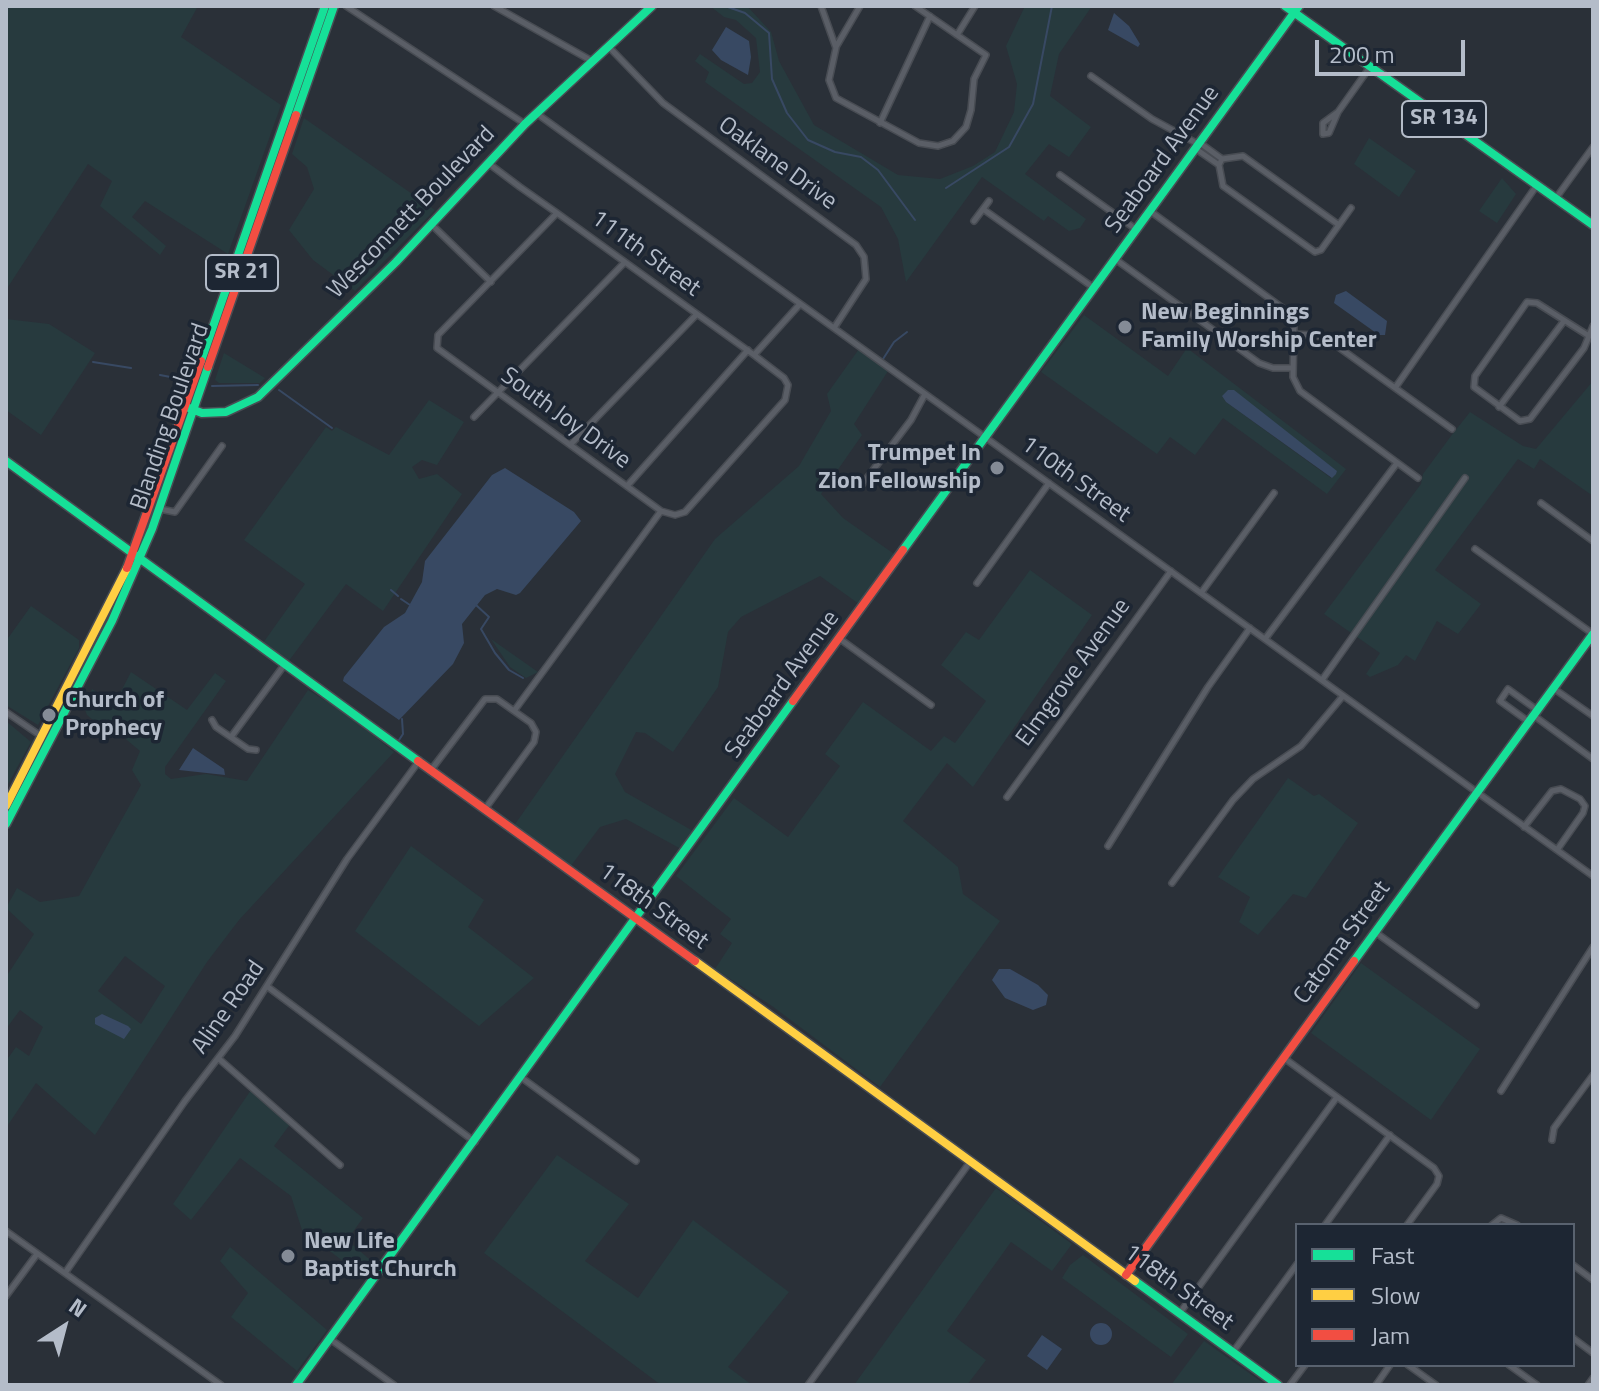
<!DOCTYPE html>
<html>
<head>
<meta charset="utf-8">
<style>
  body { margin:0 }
  #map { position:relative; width:1599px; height:1391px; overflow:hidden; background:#2a3038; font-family:"Titillium Web",sans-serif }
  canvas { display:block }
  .frame { position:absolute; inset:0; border:8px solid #b4bcc9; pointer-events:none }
  .legend { position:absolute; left:1295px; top:1223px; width:280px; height:144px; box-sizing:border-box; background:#1d2633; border:2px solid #59626f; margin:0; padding:10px 14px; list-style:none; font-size:24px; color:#b4bcc9 }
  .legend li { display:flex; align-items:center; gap:16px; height:40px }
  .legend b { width:40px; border:2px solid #59626f }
  .north { position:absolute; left:24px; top:1287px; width:80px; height:80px; -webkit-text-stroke:6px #1d2633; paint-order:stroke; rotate:36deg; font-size:22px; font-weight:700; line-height:32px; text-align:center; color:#b4bcc9 }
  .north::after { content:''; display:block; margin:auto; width:28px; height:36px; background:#b4bcc9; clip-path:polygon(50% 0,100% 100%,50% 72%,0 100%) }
  .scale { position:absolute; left:1315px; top:40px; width:150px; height:36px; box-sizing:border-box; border:4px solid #b4bcc9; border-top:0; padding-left:10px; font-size:24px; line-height:28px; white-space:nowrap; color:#b4bcc9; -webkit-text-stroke:6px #1d2633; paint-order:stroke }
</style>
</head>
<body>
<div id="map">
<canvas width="1599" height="1391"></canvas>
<div class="frame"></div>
<ul class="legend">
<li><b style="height:10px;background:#16e098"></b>Fast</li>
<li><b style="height:10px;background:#ffcf43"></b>Slow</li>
<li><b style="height:10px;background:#f24e42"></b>Jam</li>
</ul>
<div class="north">N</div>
<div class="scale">200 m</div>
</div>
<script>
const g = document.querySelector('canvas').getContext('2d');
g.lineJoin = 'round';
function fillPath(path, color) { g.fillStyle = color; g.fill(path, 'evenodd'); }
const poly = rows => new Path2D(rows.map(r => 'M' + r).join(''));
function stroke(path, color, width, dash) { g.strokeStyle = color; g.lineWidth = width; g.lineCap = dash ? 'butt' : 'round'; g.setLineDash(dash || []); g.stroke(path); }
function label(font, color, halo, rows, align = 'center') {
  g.font = font + ' "Titillium Web",sans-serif'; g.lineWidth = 7; g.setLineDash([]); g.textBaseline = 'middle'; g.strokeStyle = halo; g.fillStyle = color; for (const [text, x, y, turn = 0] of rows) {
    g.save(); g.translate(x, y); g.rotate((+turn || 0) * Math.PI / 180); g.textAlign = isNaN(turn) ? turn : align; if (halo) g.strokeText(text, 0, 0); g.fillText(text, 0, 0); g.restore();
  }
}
fillPath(poly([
  [6,6,198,6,181,37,281,105,228,254,145,201,132,217,166,246,160,255,100,206,112,181,88,164,6,290],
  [710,6,747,6,771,32,779,61,814,125,898,175,940,179,973,166,995,152,1014,112,1017,84,1006,46,1025,6,1092,6,1059,54,1050,96,1091,127,1069,157,1049,144,1025,174,1086,219,1080,228,1069,231,1048,216,1044,221,982,177,906,282,898,239,881,207,705,82,709,72,695,61,700,54,744,84,752,83,760,72,756,38,736,20,724,17],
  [304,118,435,210,355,291,313,260,289,230,314,189,307,167,292,154],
  [1369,138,1416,171,1399,197,1354,164],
  [1502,178,1516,194,1497,223,1479,211],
  [1084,315,1168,376,1187,348,1346,469,1327,494,1223,418,1195,455,1170,437,1157,454,1041,372],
  [1222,396,1315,457,1337,471,1331,478,1226,402],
  [6,319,49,324,95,353,41,435,6,410],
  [859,349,888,371,854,424,862,435,821,494,843,518,897,556,859,604,820,576,741,617,728,632,718,687,673,752,645,733,636,732,615,774,625,792,693,831,683,850,626,819,600,827,570,867,513,827,715,539,799,466,831,411,827,394],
  [224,353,265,378,260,383,219,383,215,380],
  [1593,381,1593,496,1540,459,1534,469,1518,459,1435,570,1481,604,1458,634,1437,621,1415,661,1406,655,1398,665,1370,677,1366,674,1380,653,1324,614,1421,484,1423,474,1451,436,1470,412,1523,446,1536,449],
  [429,400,464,422,437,465,422,460,412,467,419,479,437,474,462,494,383,611,346,584,288,662,263,643,305,584,244,540,326,427,332,431,336,427,389,455],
  [1030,570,1092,615,973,787,947,763,903,821,958,867,963,894,1000,921,880,1087,772,1006,715,969,732,943,720,934,731,919,676,876,734,798,788,837,840,766,825,754,863,702,931,751,944,736,955,743,986,701,941,665,966,632,979,640],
  [31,606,79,640,79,648,38,725,6,705,6,641],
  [491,639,538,672,526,678,510,667],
  [131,672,187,710,215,673,226,681,165,767,165,774,171,779,206,774,247,781,308,690,344,712,394,752,239,920,207,962,95,1135,36,1083,6,1128,6,1061,16,1047,29,1056,43,1027,20,1010,6,1029,6,977,34,934,6,908,17,888,40,902,79,896,141,785,132,770,140,751,121,735,101,727,87,715,84,707,92,689,115,703],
  [125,956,165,986,141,1024,98,991],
  [6,721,31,742,6,788],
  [1288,778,1314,796,1319,794,1358,823,1306,898,1293,894,1258,935,1239,922,1250,897,1218,877],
  [411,846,484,900,468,927,534,978,479,1026,355,931],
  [1361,963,1480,1049,1431,1120,1311,1033],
  [251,1090,291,1123,274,1146,363,1218,347,1240,375,1264,364,1277,302,1230,291,1196,240,1158,191,1220,173,1204],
  [557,1155,629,1204,585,1261,638,1298,693,1220,789,1292,728,1367,752,1385,661,1385,484,1253],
  [996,1188,1072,1244,1052,1271,1011,1242,947,1331,986,1360,967,1385,854,1385],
  [230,1247,327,1330,297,1371,231,1317,248,1293,220,1261],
  [1083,1255,1188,1334,1171,1357,1062,1278,1070,1265],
  [1204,1341,1266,1385,1171,1385]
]), '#273a3e');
fillPath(poly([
  [1114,13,1129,26,1140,44,1138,47,1108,30],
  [726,27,749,41,751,57,748,75,721,60,712,50],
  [1346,291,1387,321,1385,335,1379,335,1334,303,1336,295],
  [1228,390,1234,390,1337,471,1336,474,1332,478,1226,402,1222,396],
  [505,468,574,512,581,521,520,593,516,595,497,589,485,595,462,624,464,643,453,664,399,720,343,681,344,677,384,627,405,613,422,582,425,561,492,475],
  [193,748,224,769,225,775,179,770],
  [999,969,1010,969,1038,985,1048,995,1046,1005,1033,1010,1005,998,992,980],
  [102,1014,128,1026,131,1029,124,1039,95,1024,95,1018],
  '1090 1334a11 11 0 1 1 22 0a11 11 0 1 1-22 0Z',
  [1042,1335,1062,1349,1047,1370,1027,1356]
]), '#384963');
stroke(poly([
  [725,6,745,13,769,33,772,79,787,113,808,140,835,152,861,157,878,170,915,220],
  [946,188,1009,147,1033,104,1052,6],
  [883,359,894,342,907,332],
  [93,362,131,368],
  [160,375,186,380],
  [212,386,258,385],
  [279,390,332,428],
  [391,590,398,596],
  [401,599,410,605],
  [476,605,489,617,481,629,495,653,509,670,523,678],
  [399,740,403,734,402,719]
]), '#384963', 2);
const street = poly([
  [346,6,525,124],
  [494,6,592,61],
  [821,6,836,48,829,80,836,98,919,143,938,146,953,141,966,127,971,110,974,79,986,55,915,6],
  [957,35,975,6],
  [608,46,663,103,856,245,864,257,866,279,834,328],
  [836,47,860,6],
  [1091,76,1152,119,1198,144],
  [1338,112,1329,133,1323,134,1323,123,1338,112,1370,67],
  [536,113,1593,876],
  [880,123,930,16],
  [1200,143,1222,159,1243,156,1339,225],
  [1196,149,1219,165],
  [1222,159,1219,165,1223,186,1315,252,1321,250,1351,208],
  [488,163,520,187,557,213,697,314,754,355,784,378,788,385,785,400,685,512,675,515,661,511,437,348,438,335,557,213],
  [1060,175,1137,230],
  [1556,198,1593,147],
  [983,209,1094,288],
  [1150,211,1288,312,1294,324,1293,377,1300,391,1418,478],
  [974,221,989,201],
  [432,225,491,282],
  [1115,259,1259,363,1273,368,1293,368],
  [1293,334,1315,335,1330,341,1452,429],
  [1589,336,1537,303,1527,302,1475,376,1474,387,1520,421,1530,419,1584,348,1589,336,1593,326],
  [754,355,800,304],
  [1395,388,1537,185],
  [1499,407,1564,321],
  [474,417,625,262],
  [570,445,697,314],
  [627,486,748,350],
  [861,486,911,420,925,394],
  [1541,503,1593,541],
  [160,509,175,512,222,446],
  [1475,549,1593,634],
  [977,583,1049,483],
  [1201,593,1274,493],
  [840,639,931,705],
  [1265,639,1397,463],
  [1322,680,1465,478],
  [1553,688,1593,716],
  [514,711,661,511],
  [6,712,41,736],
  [1533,715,1593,759],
  [212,720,216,727,248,749,256,750],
  [1529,722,1500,701,1508,689,1537,710],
  [231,737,285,664],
  [431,770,485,699,497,699,531,723,536,732,534,742,485,809],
  [1007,797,1171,571],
  [1524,827,1552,791,1561,789,1580,799,1585,806,1583,813,1557,850],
  [1108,846,1208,687,1250,628],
  [1172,883,1233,800,1253,779,1301,746,1343,696],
  [1375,932,1476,1005],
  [268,987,475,1142],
  [218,1058,340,1165],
  [1284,1058,1434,1168,1439,1176,1437,1184,1407,1225],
  [522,1078,636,1161],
  [1501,1091,1593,947],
  [1552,1140,1554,1128,1593,1075],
  [1325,1225,1390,1135],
  [1492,1225,1501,1218,1517,1225],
  [6,1231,221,1385],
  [1573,1265,1593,1280],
  [65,1273,185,1101,235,1036,347,859,419,761],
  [6,1296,37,1254],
  [1179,1314,1337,1097],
  [1573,1338,1593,1353],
  [330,1339,394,1385],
  [1233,1352,1297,1264],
  [1408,1365,1436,1385],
  [1509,1365,1537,1385],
  [808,1385,970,1162],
  [1290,1385,1305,1365],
  [1376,1385,1390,1365],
  [1588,1385,1593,1378]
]);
const fast = poly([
  [1285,6,1593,225],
  [296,115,334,6],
  [201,361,325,6],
  [189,408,202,413,226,412,258,397,396,262,525,124,652,6],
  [6,461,418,761],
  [903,550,1299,6],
  [6,824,112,621,152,529,208,367],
  [1354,961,1593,634],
  [1135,1281,1278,1385],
  [296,1385,793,701]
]);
const slow = poly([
  [6,806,127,568],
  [695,961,1135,1281]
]);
const jam = poly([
  [208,367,296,115],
  [127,568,201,361],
  [793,701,903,550],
  [418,761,695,961],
  [1126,1275,1354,961]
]);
stroke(street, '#484c53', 8);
stroke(fast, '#484c53', 11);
stroke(slow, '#484c53', 11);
stroke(jam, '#484c53', 11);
stroke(street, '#5a5e66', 5);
stroke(fast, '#16e098', 8);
stroke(slow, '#ffcf43', 8);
stroke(jam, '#f24e42', 8);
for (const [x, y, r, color] of [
  [1125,327,8,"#848b96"],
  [997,468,8,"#848b96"],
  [49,715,8,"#848b96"],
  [288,1256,8,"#848b96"]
]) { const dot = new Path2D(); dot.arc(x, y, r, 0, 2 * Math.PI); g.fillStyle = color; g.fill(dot); stroke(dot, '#1d2633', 3); }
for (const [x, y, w] of [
  [1444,119,84],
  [242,273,72]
]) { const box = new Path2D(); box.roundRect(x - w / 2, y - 18, w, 36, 6); g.fillStyle = '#1d2633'; g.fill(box); stroke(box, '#b4bcc9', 2); }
label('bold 22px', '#b4bcc9', null, [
  ["SR 134",1444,119],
  ["SR 21",242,273]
]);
label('24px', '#b4bcc9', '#1d2633', [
  ["Seaboard Avenue",1163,160,-54],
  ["Oaklane Drive",777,164,36],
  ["Wesconnett Boulevard",412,213,-46],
  ["111th Street",645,254,36],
  ["Blanding Boulevard",171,417,-71],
  ["South Joy Drive",565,419,36],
  ["110th Street",1075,480,36],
  ["Elmgrove Avenue",1074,673,-54],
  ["Seaboard Avenue",783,685,-54],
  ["118th Street",653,907,36],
  ["Catoma Street",1343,943,-54],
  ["Aline Road",229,1008,-55],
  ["118th Street",1178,1288,36]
]);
label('bold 24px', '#b4bcc9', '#1d2633', [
  ["New Beginnings",1141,313],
  ["Family Worship Center",1141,341],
  ["Trumpet In",981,454,"right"],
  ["Zion Fellowship",981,482,"right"],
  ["Church of",65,701],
  ["Prophecy",65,729],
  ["New Life",304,1242],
  ["Baptist Church",304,1270]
], 'left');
</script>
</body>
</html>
